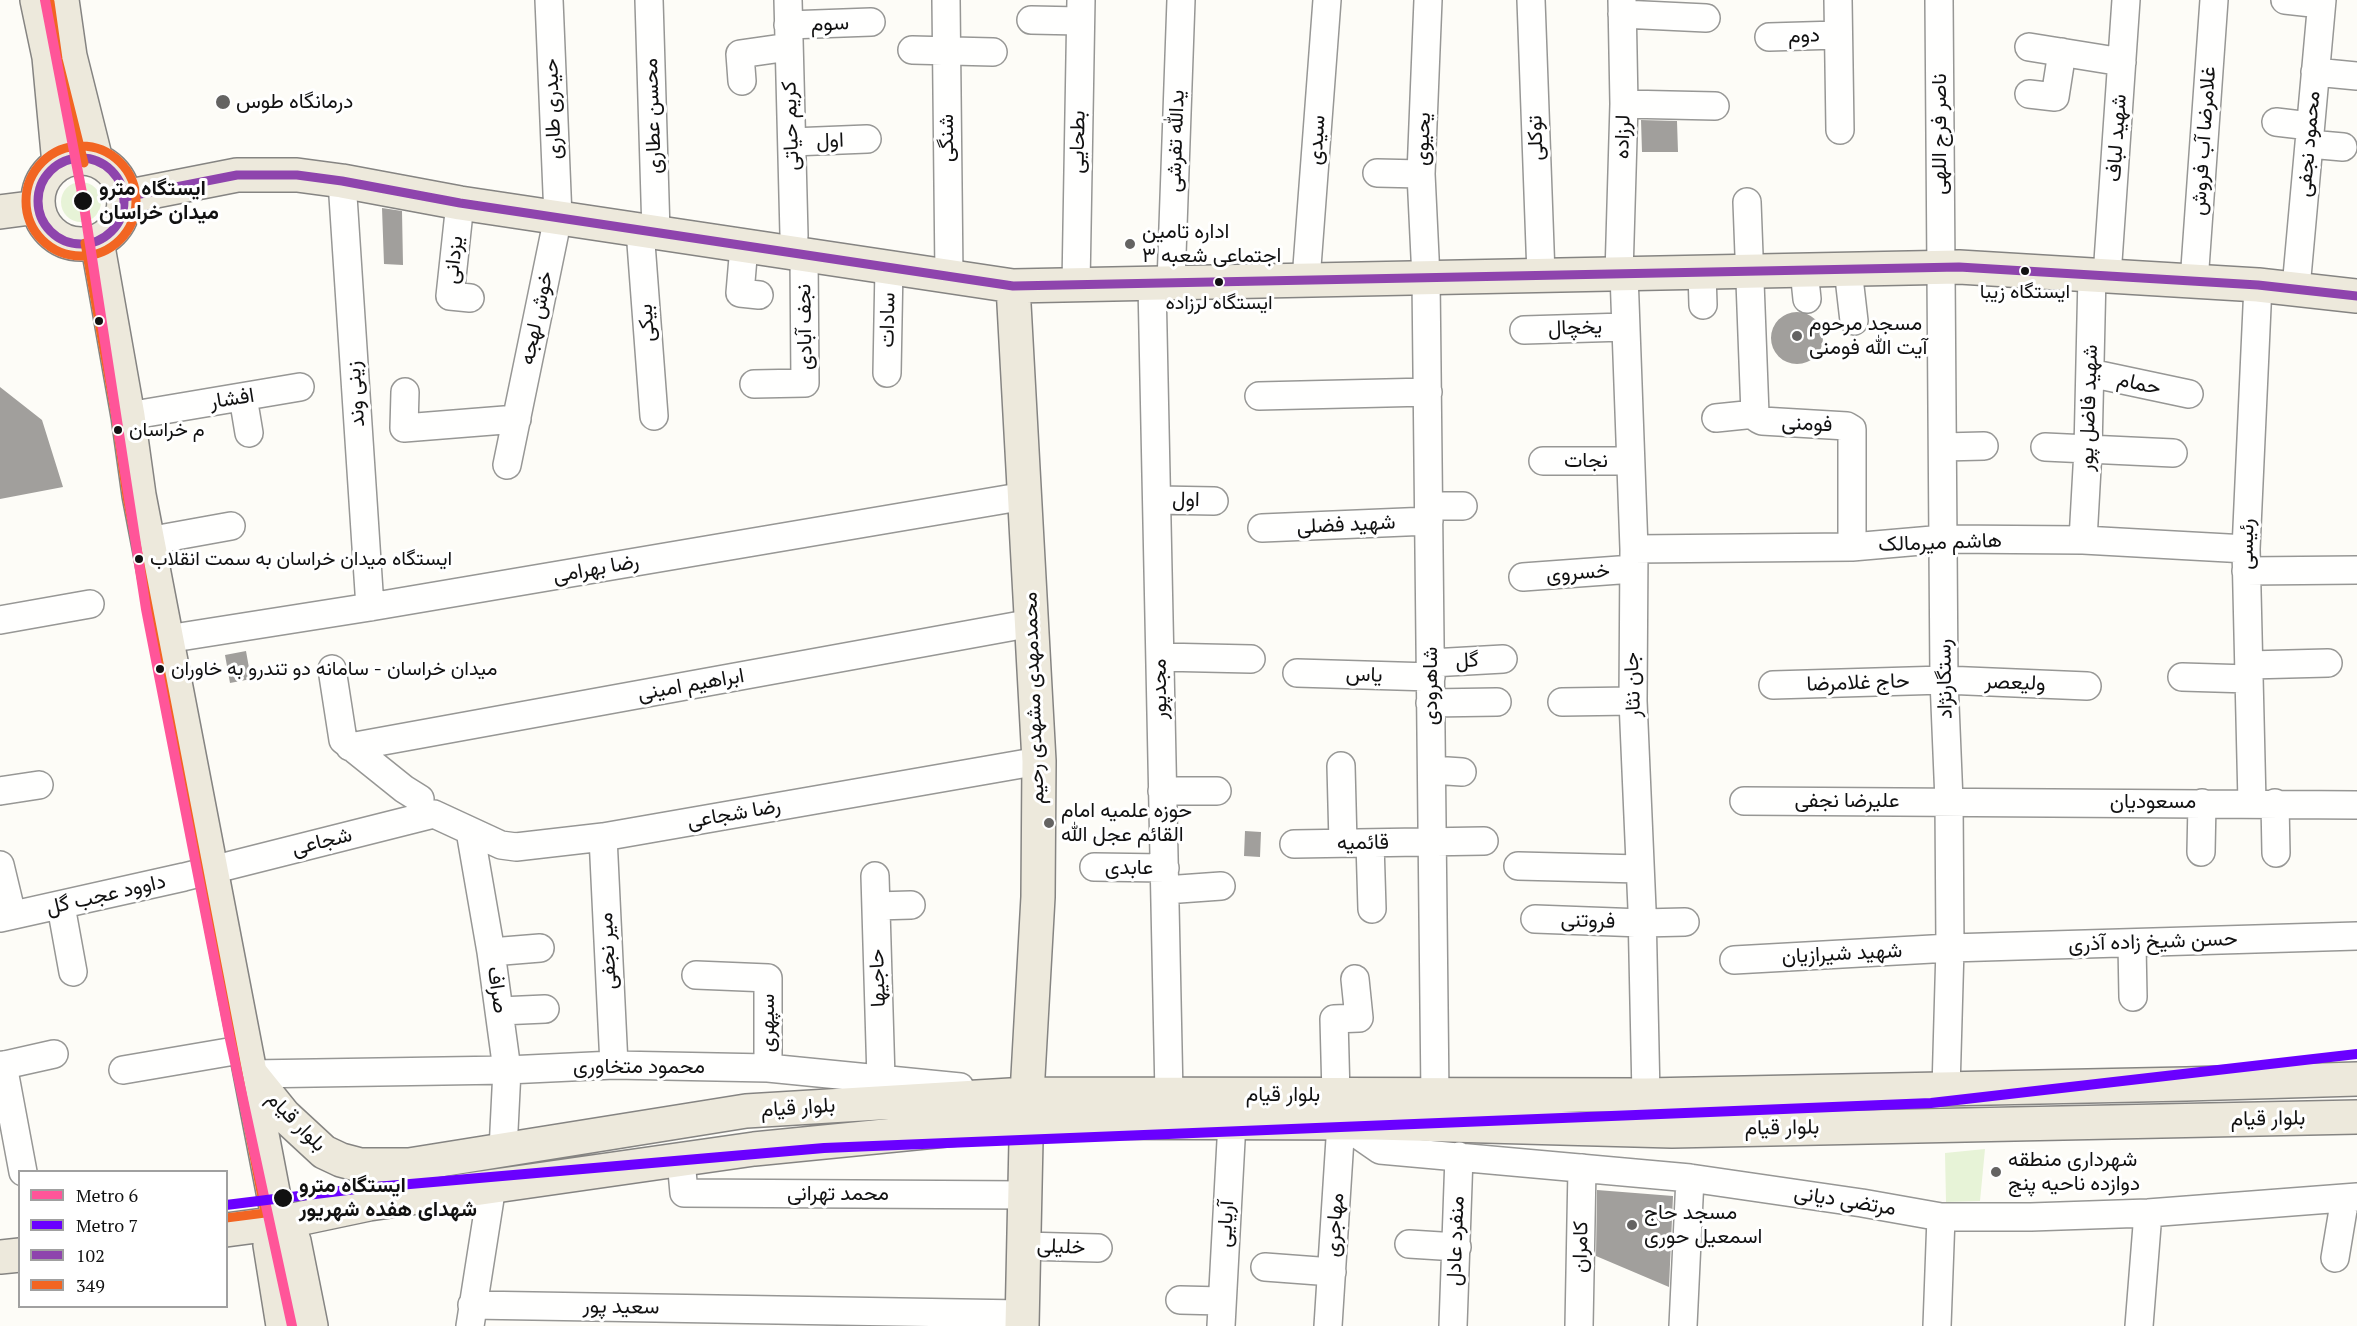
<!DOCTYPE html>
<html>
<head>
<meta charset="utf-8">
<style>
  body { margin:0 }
  #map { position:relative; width:2357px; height:1326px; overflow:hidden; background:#fdfcf7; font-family:"PT Serif",serif }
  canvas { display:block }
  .legend { position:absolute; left:18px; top:1170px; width:210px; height:138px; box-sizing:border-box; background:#fff; border:2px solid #a0a0a0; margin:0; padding:8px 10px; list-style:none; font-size:18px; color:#111 }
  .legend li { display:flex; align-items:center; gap:12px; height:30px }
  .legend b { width:30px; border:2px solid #a0a0a0 }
</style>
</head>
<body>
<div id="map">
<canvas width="2357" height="1326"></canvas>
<ul class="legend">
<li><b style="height:8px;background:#f59"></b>Metro 6</li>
<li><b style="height:8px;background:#6a00ff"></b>Metro 7</li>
<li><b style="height:8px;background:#8e44ad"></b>102</li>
<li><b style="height:8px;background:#f26522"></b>349</li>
</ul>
</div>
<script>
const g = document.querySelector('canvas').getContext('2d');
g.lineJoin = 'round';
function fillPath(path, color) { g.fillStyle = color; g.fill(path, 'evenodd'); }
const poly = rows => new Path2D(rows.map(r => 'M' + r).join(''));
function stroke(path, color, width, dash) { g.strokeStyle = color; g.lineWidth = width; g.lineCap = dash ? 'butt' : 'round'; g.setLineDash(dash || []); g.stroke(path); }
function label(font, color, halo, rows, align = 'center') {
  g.font = font + ' "PT Serif",Vazirmatn,serif'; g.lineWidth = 6; g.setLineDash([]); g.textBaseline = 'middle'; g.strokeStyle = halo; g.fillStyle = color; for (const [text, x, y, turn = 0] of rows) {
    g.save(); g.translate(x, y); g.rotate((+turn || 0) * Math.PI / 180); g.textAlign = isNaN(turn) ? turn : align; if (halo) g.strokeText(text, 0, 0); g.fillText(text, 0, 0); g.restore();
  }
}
fillPath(poly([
  '61 202a20 20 0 1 1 40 0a20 20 0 1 1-40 0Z',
  [1985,1149,1980,1201,1946,1202,1945,1153]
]), '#e7f3d7');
fillPath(poly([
  [1641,120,1677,121,1678,152,1642,152],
  [382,208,402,211,403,265,384,264],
  '1771 338a26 26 0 1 1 52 0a26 26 0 1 1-52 0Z',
  [0,387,42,420,63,487,0,499],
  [246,651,251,679,230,683,225,655],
  [1245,831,1261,832,1260,857,1244,856],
  [1597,1190,1673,1196,1669,1287,1596,1256]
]), '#a19f9c');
const minor = poly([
  [649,0,656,232],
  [788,0,794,235,793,253],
  [946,0,949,276],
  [1428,0,1421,174,1426,278,1435,1095],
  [1531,0,1541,275],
  [1838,0,1840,130],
  [1939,0,1944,680,1949,801,1950,948,1946,1089],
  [2285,0,2321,4],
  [1622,14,1706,18],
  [1031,20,1080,21],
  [788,25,871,22],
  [1769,37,1838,35],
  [2029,47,2122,62],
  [912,50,993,52],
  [2315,72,2357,76],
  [742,81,740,54,789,47],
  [2029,94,2055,97,2062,52],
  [1624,104,1715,106],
  [2276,122,2310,126],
  [792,142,867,139],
  [2309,144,2343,147],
  [1377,173,1421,174],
  [342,181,370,607],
  [1747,202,1755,414,1758,419,1762,421,1847,426,1852,429,1852,547],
  [460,203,450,296,470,298],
  [640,230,654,416],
  [744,246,740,293,759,295],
  [1848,269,1854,321],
  [1804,270,1807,299],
  [1702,272,1703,305],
  [1619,274,1624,104,1622,0],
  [1624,274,1634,549,1633,701,1642,909,1646,1095],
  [2107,276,2126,0],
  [1306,280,1327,0],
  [2194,282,2214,0],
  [1171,283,1181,0],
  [1152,284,1169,1094],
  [1076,285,1081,0],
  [2296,288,2322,0],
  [1524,330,1625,327],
  [887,373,889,267],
  [2090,373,2189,394],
  [754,384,805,383,804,255],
  [405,392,404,428,517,419],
  [1259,396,1428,392],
  [243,397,249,433],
  [128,416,300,387],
  [1716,418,1755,414],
  [1943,447,1984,446],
  [2045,447,2173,453],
  [1543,461,1630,461],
  [507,465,558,217,549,0],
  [1158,500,1214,501],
  [1429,506,1463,506],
  [1262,528,1429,521],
  [2083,540,2088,450,2092,275],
  [148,541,231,526],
  [1634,549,1852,547,1944,539,2083,540,2246,549],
  [2246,571,2357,570],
  [1523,577,1633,569],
  [0,620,90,604],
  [167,639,370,607,1025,496],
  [1160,657,1251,659],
  [1431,663,1503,659],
  [2249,665,2328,663],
  [332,669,343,740,404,789,420,799],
  [1297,673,1431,677],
  [2182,677,2249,679],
  [1773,685,1944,680,2087,686],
  [1562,702,1633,701],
  [1430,703,1497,702],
  [350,747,1032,623],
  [1341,766,1343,843],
  [1432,770,1462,772],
  [0,791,39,785],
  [1162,791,1217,791],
  [1744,801,2357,805],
  [2252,803,2246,549,2258,285],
  [2275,803,2276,853],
  [470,831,491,952,507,1070,503,1150],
  [603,837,614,1065],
  [1370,843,1372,909],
  [1294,844,1484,841],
  [2201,852,2202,803],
  [0,865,12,915],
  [1518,866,1640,869],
  [1094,867,1165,868],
  [875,876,881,1079],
  [1165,890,1221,886],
  [61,906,73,972],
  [876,906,911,905],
  [0,918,184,877,434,814,501,845,516,847,603,837,1039,761],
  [1535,919,1642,923,1685,922],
  [2132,944,2133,997],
  [491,952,540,948],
  [1734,960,1950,948,2357,936],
  [696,975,768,978,768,1068],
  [500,1011,545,1009],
  [3,1065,23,1172],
  [0,1066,54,1054],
  [123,1070,246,1049],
  [251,1074,507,1070,614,1065,768,1068,960,1087],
  [1336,1095,1334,1019,1359,1018,1355,979],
  [1341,1123,1380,1150,1690,1178,1862,1203,1941,1217,2031,1217,2148,1213,2357,1197],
  [681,1160,684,1193,1025,1195],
  [1409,1244,1457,1247],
  [1024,1246,1098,1248],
  [2335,1258,2345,1198],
  [1265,1267,1332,1272],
  [1180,1300,1222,1301],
  [472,1305,1022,1314],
  [470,1326,492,1186],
  [1221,1326,1232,1122],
  [1328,1326,1341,1123],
  [1453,1326,1459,1156],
  [1579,1326,1582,1168],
  [1683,1326,1690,1178],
  [1937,1326,1941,1217],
  [2139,1326,2148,1213]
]);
const major = poly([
  [37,0,49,57,59,164],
  [62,0,70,56,96,160],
  '38 201a43 43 0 1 1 86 0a43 43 0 1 1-86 0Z',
  [125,197,237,175,297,175,342,181,460,203,1013,286,1959,267,2258,285,2357,296],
  [0,212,38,207],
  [97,241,128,416,139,495,279,1223,294,1241,311,1326],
  [1013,286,1039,761,1038,897,1027,1094,1022,1326],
  [251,1074,284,1115,324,1152,341,1160,360,1165,409,1165,746,1111,1027,1094,1646,1095,2186,1084,2357,1079],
  [279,1223,270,1245,283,1326],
  [226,1230,279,1223,369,1204,754,1149,1026,1122,1375,1123,1672,1131,2357,1117],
  [0,1257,20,1255]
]);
stroke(minor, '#979795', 30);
stroke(major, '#858482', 36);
stroke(minor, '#fffffe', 27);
stroke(major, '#ede9dc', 33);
stroke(poly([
  '38 201a43 43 0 1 1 86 0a43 43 0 1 1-86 0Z',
  [125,197,237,175,297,175,342,181,460,203,1013,286,1959,267,2258,285,2357,296]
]), '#8e44ad', 9);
stroke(poly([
  [50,2,58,59,84,163],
  '26 201a55 55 0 1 1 110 0a55 55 0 1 1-110 0Z',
  [85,243,116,418,127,497,265,1213,226,1218]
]), '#f26522', 9);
stroke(poly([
  [45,0,82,193,146,609,230,1039,292,1326]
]), '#f59', 10);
stroke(poly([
  [226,1205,364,1188,824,1148,1931,1103,2357,1054]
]), '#6a00ff', 10);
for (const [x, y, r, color] of [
  [223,102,8,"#646362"],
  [83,201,10,"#111"],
  [1130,244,6,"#646362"],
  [2025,271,5,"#111"],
  [1219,282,5,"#111"],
  [99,321,5,"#111"],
  [1797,336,6,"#646362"],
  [118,430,5,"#111"],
  [139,559,5,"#111"],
  [160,669,5,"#111"],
  [1049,823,6,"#646362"],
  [1996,1172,6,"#646362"],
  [283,1198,10,"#111"],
  [1632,1225,6,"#646362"]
]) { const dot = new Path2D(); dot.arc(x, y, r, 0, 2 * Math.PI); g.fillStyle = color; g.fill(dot); stroke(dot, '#fff', 2); }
label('20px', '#111', '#fff', [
  ["ایستگاه زیبا",2025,292,"center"],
  ["ایستگاه لرزاده",1219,303,"center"],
  ["م خراسان",129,430],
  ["ایستگاه میدان خراسان به سمت انقلاب",150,559],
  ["میدان خراسان - سامانه دو تندرو به خاوران",171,669]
], 'left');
label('21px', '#111', '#fff', [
  ["سوم",830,24,-2],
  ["دوم",1804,36,-2],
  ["حیدری طاری",553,109,-92],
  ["محسن عطاری",653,116,-92],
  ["کریم حیاتی",791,126,-92],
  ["ناصر فرج اللهی",1940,134,-90],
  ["لرزاده",1623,137,-88],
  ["شنگی",947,138,-90],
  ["توکلی",1536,138,-92],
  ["شهید لباف",2117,138,-86],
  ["یحیوی",1423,139,-88],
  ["سیدی",1317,140,-86],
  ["اول",830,141,-2],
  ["یدالله تفرشی",1176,141,-88],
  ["غلامرضا آب فروش",2204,141,-86],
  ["بطحایی",1078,142,-89],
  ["محمود نجفی",2309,144,-85],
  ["یزدانی",454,260,-84],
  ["خوش لهجه",537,318,-78],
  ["سادات",888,320,-89],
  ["بیکی",647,323,-94],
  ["نجف آبادی",805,327,-91],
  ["یخچال",1575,328,-2],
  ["حمام",2139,384,12],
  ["زینی وند",356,394,-94],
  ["افشار",232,399,-9],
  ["شهید فاضل پور",2089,408,-88],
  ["فومنی",1807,424,3],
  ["نجات",1586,461],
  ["اول",1186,500,1],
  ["شهید فضلی",1346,525,-3],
  ["هاشم میرمالک",1940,543,-2],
  ["رئیسی",2247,544,-89],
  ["رضا بهرامی",596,569,-10],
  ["خسروی",1578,573,-4],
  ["گل",1467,661,-3],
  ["یاس",1364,675,2],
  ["رستگارنژاد",1945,679,-91],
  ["حاج غلامرضا",1858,683,-2],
  ["ولیعصر",2015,683,2],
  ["ابراهیم امینی",691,685,-10],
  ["جان نثار",1633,685,-92],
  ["شاهرودی",1431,686,-90],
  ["مجدپور",1160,689,-91],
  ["محمدمهدی مشهدی رحیم",1034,698,-92],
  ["علیرضا نجفی",1847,801],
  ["مسعودیان",2153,802],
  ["رضا شجاعی",734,814,-10],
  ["شجاعی",322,842,-14],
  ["قائمیه",1363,843,-1],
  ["عابدی",1129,868],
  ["داوود عجب گل",106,895,-13],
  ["فروتنی",1588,921,2],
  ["حسن شیخ زاده آذری",2153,942,-2],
  ["میر نجفی",608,951,-93],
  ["شهید شیرازیان",1842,954,-3],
  ["حاجیها",878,978,-92],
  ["صراف",497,990,82],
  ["سپهری",768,1023,-90],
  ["محمود متخاوری",639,1067],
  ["بلوار قیام",1283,1095],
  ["بلوار قیام",798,1108,-4],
  ["بلوار قیام",2268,1119,-1],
  ["بلوار قیام",296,1122,45],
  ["بلوار قیام",1782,1128,-1],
  ["محمد تهرانی",838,1194],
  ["مرتضی دیانی",1845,1201,9],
  ["آریایی",1226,1224,-87],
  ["مهاجری",1335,1225,-86],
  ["منفرد عادل",1456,1241,-88],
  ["خلیلی",1061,1247,2],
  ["کامران",1581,1247,-89],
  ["سعید پور",621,1307,1]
]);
label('21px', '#111', '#fff', [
  ["درمانگاه طوس",236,102],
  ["اداره تامین",1142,232],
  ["اجتماعی شعبه ۳",1142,256],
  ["مسجد مرحوم",1809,324],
  ["آیت الله فومنی",1809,348],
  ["حوزه علمیه امام",1061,811],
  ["القائم عجل الله",1061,835],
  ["شهرداری منطقه",2008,1160],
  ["دوازده ناحیه پنج",2008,1184],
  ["مسجد حاج",1644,1213],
  ["اسمعیل حوری",1644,1237]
], 'left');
label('bold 21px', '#111', '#fff', [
  ["ایستگاه مترو",99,189],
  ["میدان خراسان",99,213],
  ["ایستگاه مترو",299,1186],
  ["شهدای هفده شهریور",299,1210]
], 'left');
</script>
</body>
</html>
